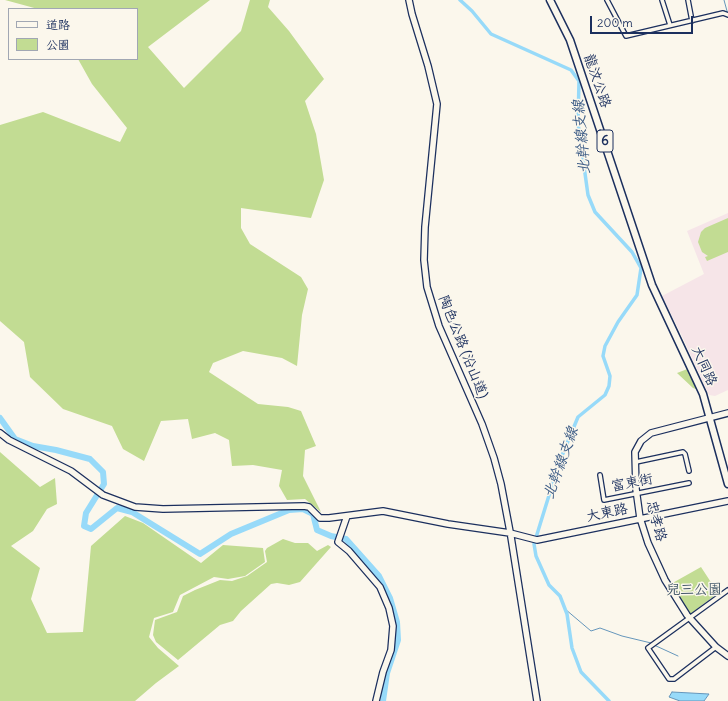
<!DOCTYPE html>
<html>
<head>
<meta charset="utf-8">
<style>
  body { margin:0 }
  #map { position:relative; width:728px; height:701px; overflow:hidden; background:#fbf7ec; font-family:Delius,"LXGW WenKai TC",sans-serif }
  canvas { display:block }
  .legend { position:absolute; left:8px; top:8px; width:130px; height:52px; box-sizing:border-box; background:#fbf7ec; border:1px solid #a1a7b3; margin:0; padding:5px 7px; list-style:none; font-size:12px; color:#1b2f5e }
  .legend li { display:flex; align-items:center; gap:8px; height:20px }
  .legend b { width:20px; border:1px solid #a1a7b3 }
  .scale { position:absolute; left:590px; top:16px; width:103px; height:18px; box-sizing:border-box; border:2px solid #1b2f5e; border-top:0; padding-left:5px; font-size:12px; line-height:14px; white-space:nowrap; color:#1b2f5e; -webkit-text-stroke:3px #fbf7ec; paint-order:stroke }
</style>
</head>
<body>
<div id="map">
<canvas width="728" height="701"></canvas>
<ul class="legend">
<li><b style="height:5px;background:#fbf7ec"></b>道路</li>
<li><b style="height:11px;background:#c2dc93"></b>公園</li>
</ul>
<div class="scale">200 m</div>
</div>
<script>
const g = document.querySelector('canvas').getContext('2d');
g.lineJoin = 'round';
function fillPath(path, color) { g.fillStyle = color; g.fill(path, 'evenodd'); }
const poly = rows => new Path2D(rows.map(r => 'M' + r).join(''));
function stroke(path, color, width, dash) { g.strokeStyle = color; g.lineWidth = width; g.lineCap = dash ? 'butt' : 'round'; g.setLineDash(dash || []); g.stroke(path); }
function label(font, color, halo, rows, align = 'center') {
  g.font = font + ' Delius,"LXGW WenKai TC",sans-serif'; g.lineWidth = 3; g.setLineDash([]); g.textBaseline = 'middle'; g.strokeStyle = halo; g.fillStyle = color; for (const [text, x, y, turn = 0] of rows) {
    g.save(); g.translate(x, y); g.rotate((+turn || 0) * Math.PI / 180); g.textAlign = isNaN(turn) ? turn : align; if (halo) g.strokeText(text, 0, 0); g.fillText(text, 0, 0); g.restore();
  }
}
fillPath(poly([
  [728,213,728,390,715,396,709,395,681,334,662,296,704,274,687,231]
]), '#f6e5e8');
fillPath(poly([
  [5,0,210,0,148,47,184,88,241,31,250,0,270,0,268,7,289,31,324,79,305,101,316,134,324,180,311,218,241,208,241,228,250,244,301,277,308,289,302,315,297,366,282,358,243,351,213,363,209,372,258,404,288,407,301,411,316,446,305,450,303,476,321,512,305,499,287,500,279,486,282,470,253,465,232,466,229,440,215,433,192,439,188,419,161,421,144,461,123,449,112,426,63,409,30,377,24,342,0,321,0,125,43,112,120,142,127,128,92,84,78,59,137,59,137,9,38,9],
  [728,218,728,252,707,261,705,257,708,256,702,252,698,242,701,232,705,228],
  [690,368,699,390,693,388,677,373],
  [0,452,40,487,55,478,57,504,47,509,33,531,11,546,40,568,31,599,47,633,83,632,91,546,125,516,143,523,201,563,223,545,263,548,265,562,245,576,228,579,214,577,180,595,173,612,154,618,149,637,158,648,179,666,156,683,135,701,0,701],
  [283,539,295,543,308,543,317,551,328,545,331,547,300,582,289,585,277,583,271,584,241,611,233,621,220,625,178,660,156,642,153,635,155,620,177,612,183,596,195,590,220,580,232,581,247,576,267,562,265,551,267,548],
  [701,567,718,593,689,615,669,585]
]), '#c2dc93');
const water = poly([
  [672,692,709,694,704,701,680,701,669,697,672,692]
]);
fillPath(water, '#97daf9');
stroke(water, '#6596bb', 1);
stroke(poly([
  [724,0,727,11],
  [724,11,728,12],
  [696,17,713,14],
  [565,609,591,631,600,628,622,636,651,643],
  [654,645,678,656]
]), '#6596bb', 1);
stroke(poly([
  [460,0,472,11,491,34,571,70,579,81,578,123,588,195,595,212,632,252,641,268,637,295,618,322,605,346,603,356,610,376,609,386,605,395,578,417,559,463,534,544,536,556,549,585,560,596,567,614,572,648,581,672,609,701]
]), '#97daf9', 3.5);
stroke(poly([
  [0,418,15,439,33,446,56,450,90,459,103,472,104,484,86,513,84,526,91,529,117,508,132,512,200,554,231,534,289,510,303,509,313,514,317,530,331,536,346,539,379,576,390,598,397,622,398,640,387,673,383,701]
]), '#97daf9', 6);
const street = poly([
  [607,0,626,36,723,13,728,15],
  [662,0,670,25],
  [688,0,692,21],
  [636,462,683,452,685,454,689,471],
  [600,475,604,500,689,483],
  [716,647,674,679,669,679,648,648,728,590]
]);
const secondary = poly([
  [409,0,412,14,428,66,437,104,425,227,424,260,427,287,439,326,482,424,494,458,501,484,511,537,537,701],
  [728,413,651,433,641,441,635,452,636,489,640,518,648,543,665,580,687,615,716,647,728,656],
  [0,433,9,440,71,471,103,495,135,507,163,509,304,506,309,507,320,518,329,518,383,511,448,524,510,533,537,540,728,501],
  [347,516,338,542,349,551,380,587,389,608,393,626,391,650,383,672,376,701]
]);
const primary = poly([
  [550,0,570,40,652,285,703,394,728,484]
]);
stroke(street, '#1b2f5e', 6);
stroke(secondary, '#1b2f5e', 8);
stroke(primary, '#1b2f5e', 9);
stroke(street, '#fbf7ec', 3.5);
stroke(secondary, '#fbf7ec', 5.5);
stroke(primary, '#fbf7ec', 6);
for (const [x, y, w] of [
  [605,141,16]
]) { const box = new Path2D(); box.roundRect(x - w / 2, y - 11, w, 22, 3); g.fillStyle = '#fbf7ec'; g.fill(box); stroke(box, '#1b2f5e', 1); }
label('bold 13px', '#1b2f5e', null, [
  ["6",605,141]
]);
label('14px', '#1b2f5e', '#fbf7ec', [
  ["龍汶公路",597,81,71],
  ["陶色公路 (沿山道)",463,347,68],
  ["大同路",704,366,66],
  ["富東街",632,483,-11],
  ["大東路",607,513,-12],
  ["忠孝路",656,521,75]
]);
label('14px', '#455a6b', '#fbf7ec', [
  ["兒三公園",694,590]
]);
label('italic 15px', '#3a5a85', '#fbf7ec', [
  ["北幹線支線",582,137,-95],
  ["北幹線支線",561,463,-70]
]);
</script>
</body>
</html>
